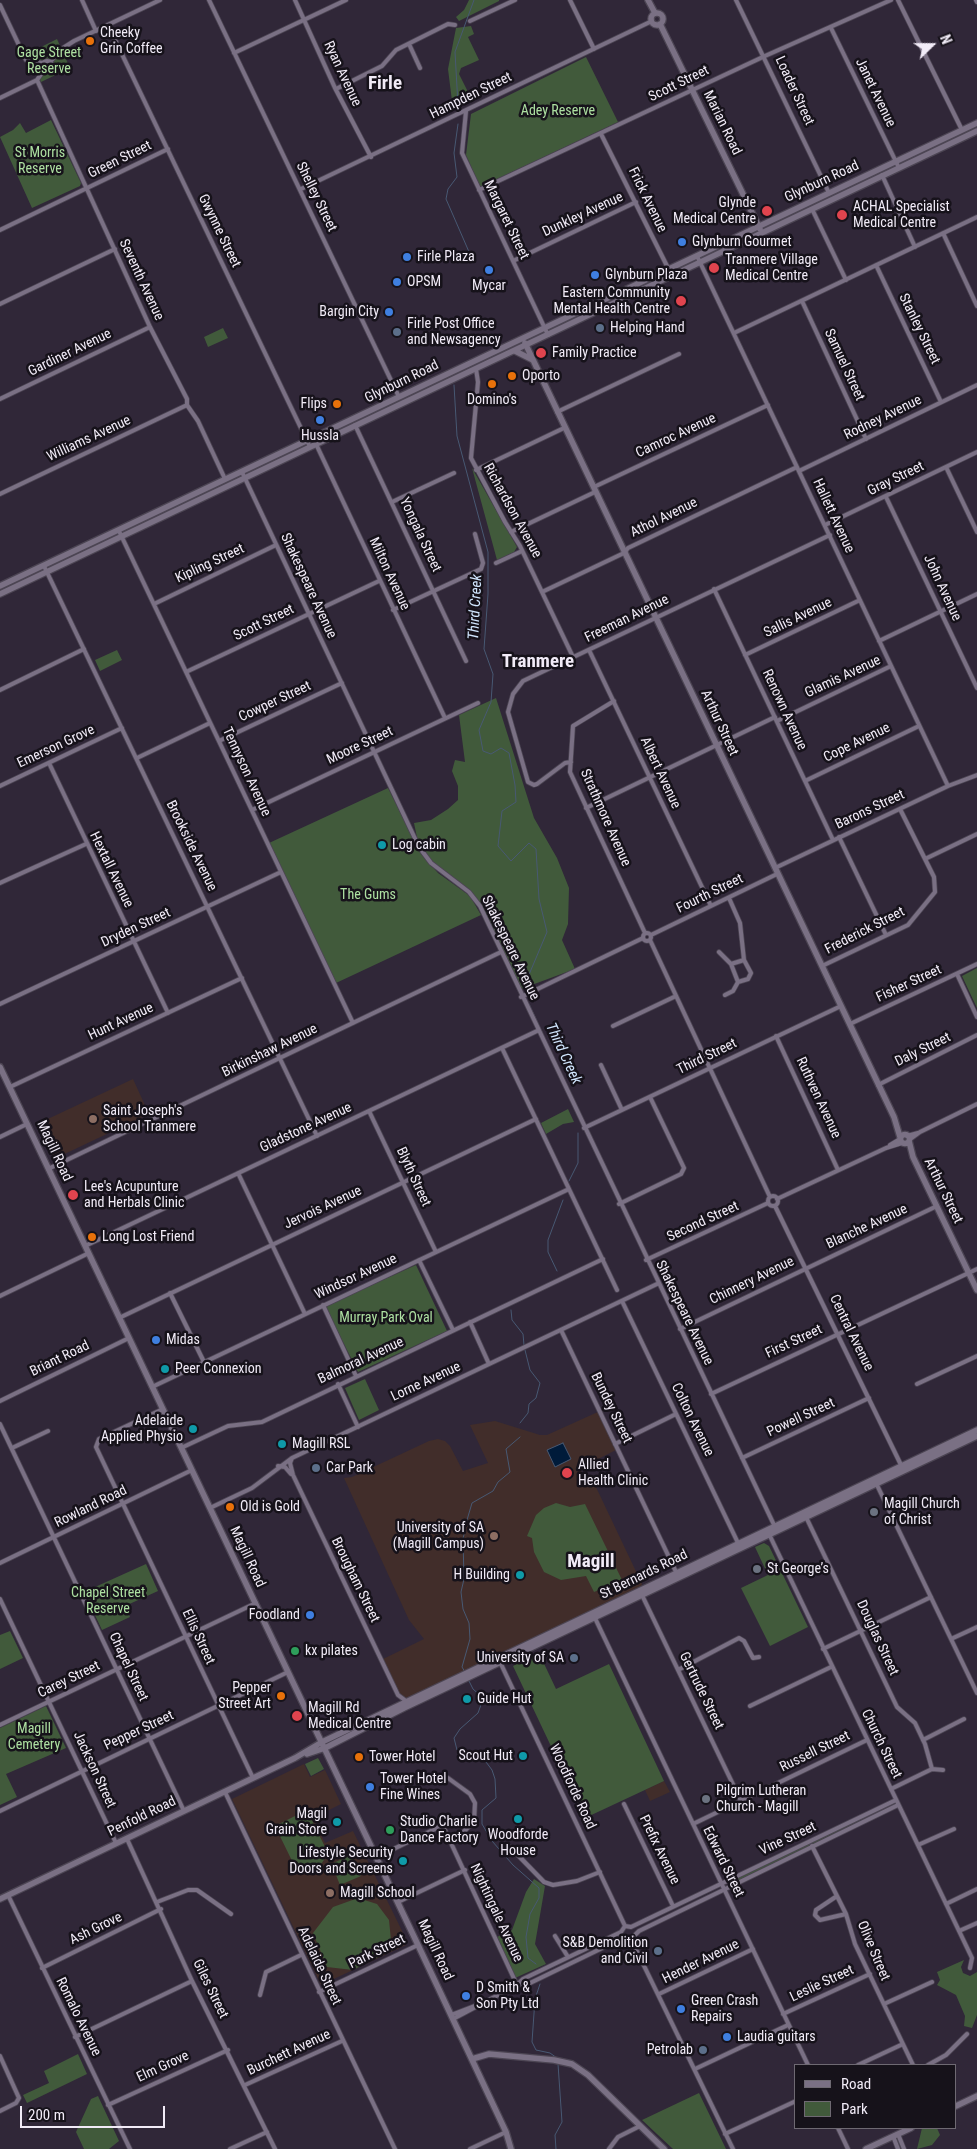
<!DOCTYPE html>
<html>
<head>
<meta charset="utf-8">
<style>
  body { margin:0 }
  #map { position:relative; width:977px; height:2149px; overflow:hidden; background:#302738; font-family:"Roboto Condensed",sans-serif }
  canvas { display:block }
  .legend { position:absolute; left:794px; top:2064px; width:162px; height:65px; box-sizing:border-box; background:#16121a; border:1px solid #6e6972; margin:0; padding:6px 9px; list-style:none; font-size:15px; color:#f1ebf7 }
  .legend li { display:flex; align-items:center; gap:10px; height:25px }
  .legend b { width:25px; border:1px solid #6e6972 }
  .north { position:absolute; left:907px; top:20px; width:50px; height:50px; -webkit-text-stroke:4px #16121a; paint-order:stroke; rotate:68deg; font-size:14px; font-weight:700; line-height:20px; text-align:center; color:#f1ebf7 }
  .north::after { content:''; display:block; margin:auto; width:18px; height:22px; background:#f1ebf7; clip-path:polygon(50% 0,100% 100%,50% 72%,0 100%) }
  .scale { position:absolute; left:20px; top:2106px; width:145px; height:22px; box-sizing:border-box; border:2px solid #f1ebf7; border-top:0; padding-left:6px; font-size:15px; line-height:18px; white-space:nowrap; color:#f1ebf7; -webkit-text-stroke:4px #16121a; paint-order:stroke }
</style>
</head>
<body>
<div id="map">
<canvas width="977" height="2149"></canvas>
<ul class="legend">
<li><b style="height:6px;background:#7a7084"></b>Road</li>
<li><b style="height:14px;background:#415a3b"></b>Park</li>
</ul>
<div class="north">N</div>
<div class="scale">200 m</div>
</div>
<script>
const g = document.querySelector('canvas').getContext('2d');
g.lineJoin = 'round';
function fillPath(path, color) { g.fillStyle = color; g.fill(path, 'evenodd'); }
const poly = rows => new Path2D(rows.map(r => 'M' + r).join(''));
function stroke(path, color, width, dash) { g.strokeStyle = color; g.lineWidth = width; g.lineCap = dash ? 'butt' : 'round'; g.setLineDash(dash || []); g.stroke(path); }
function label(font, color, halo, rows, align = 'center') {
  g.font = font + ' "Roboto Condensed",sans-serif'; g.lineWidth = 5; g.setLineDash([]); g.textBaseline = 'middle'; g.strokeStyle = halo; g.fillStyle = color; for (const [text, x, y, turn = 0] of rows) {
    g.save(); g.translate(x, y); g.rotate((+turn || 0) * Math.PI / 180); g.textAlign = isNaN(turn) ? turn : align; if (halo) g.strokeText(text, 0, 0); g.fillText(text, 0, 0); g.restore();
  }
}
fillPath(poly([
  [133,1079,149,1114,54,1159,37,1124],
  [600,1411,618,1449,580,1468,588,1487,595,1485,642,1584,640,1591,415,1699,403,1700,381,1660,424,1639,409,1620,344,1478,352,1477,429,1441,438,1439,445,1441,450,1446,463,1471,488,1463,470,1425,495,1421,540,1435,547,1435],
  [304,1764,310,1777,325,1770,341,1804,313,1818,325,1843,353,1831,407,1941,406,1945,321,1985,232,1799],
  [664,1781,670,1792,650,1801,645,1790]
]), '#412d2a');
fillPath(poly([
  [469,0,499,0,499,1,459,21,456,17,464,10],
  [471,26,474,34,468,37,479,60,461,68,459,74,472,100,453,109,448,69,456,28],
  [57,39,70,68,41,82,27,54],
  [586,57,618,122,480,187,466,155,471,114],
  [51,120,81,183,80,186,32,208,0,137,13,130,20,123,26,133],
  [223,328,228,338,208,347,204,337],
  [472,468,517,547,514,552,497,560],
  [117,650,122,660,100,671,95,660],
  [496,698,534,818,557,858,569,888,568,924,562,940,575,969,518,990,474,898,438,869,419,847,414,823,431,820,448,809,458,800,458,786,452,771,455,760,465,762,459,715],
  [388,788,422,855,438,873,470,896,481,915,336,983,269,843],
  [977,968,977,1008,962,976],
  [568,1109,574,1122,563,1124,546,1134,541,1123],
  [416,1265,447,1331,358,1372,325,1306],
  [365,1379,379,1410,359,1420,345,1388],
  [556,1503,570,1507,585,1504,622,1580,594,1592,586,1576,561,1580,544,1572,534,1552,532,1538,527,1536,536,1515,544,1508],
  [764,1543,769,1546,808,1627,770,1646,741,1588,768,1575,755,1547],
  [146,1564,158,1591,125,1606,130,1617,102,1630,84,1592],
  [10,1631,23,1658,0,1669,0,1635],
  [539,1653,556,1689,609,1664,664,1781,585,1818,513,1666],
  [46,1706,66,1748,6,1774,17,1797,0,1805,0,1728],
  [318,1758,324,1769,311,1776,305,1764],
  [889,1804,890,1806,729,1885,728,1882],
  [307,1810,326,1849,324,1860,315,1872,295,1867,275,1826],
  [351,1855,355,1865,335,1874,331,1864],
  [356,1866,361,1876,340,1885,336,1875],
  [534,1879,545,1886,535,1944,546,1964,515,1978,497,1937,512,1930,526,1892],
  [358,1898,377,1904,389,1920,392,1950,353,1970,327,1967,313,1933,333,1907],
  [964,1960,961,1967,963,1973,970,1976,977,1972,977,2015,972,2028,964,2026,965,2016,956,1995,937,1985,940,1980,937,1972],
  [78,2054,87,2074,27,2103,23,2095,49,2083,44,2071],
  [699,2093,726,2149,673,2149,642,2120],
  [98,2096,119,2141,109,2149,84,2149,76,2132,91,2099],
  [922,2128,937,2128,940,2135,932,2145,917,2149]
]), '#415a3b');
const water = poly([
  [563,1443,571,1459,555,1467,547,1450,563,1443]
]);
fillPath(water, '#001b3a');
stroke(water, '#485973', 1);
stroke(poly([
  [458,105,455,52,474,0],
  [458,124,454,153,457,177,448,189,446,199,473,261],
  [454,385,457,436,488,552,488,594,484,649,493,674,491,702,479,730,483,751,491,754,501,748,509,753,515,785,516,802,502,811,498,846,511,861,529,843,536,849,539,899,547,932,528,977],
  [529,1004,542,1032],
  [569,1181,578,1163,578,1133],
  [557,1271,548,1252,548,1240,563,1200],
  [511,1310,512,1320,523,1334,524,1345],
  [520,1423,528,1413,529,1404,536,1398,540,1383,530,1370,525,1350],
  [465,1672,462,1667,470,1639,469,1623,463,1609,461,1592,464,1579,463,1539,467,1520,472,1503,493,1491,498,1482,510,1472,506,1449,520,1437],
  [469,1681,473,1689,482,1697,482,1702,478,1713,460,1729,454,1738,457,1750,486,1762,492,1770,495,1779,496,1798,482,1810,482,1824,492,1841,513,1865,539,1888,539,1898,530,1914,526,1937,528,1958,536,1964],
  [540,1984,535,1999,532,2042,536,2050,550,2053,557,2058],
  [556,2149,555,2135,562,2122,558,2064]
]), '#485973', 1);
const street = poly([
  [82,0,96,31],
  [209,0,399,397],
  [295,0,335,88,371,157],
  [570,0,594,49],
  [736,0,829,193],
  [898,0,962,130],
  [976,0,977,2],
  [0,5,26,60,42,63],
  [470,21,515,0],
  [108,25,310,447],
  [831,28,899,168],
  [409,44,420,68],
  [234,53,346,0],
  '42 66a5 5 0 1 1 10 0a5 5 0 1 1-10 0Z',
  [50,62,63,48,74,41,160,0],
  [37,80,150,327,187,399,187,405,198,421,225,479],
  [336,89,382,66,396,50,448,24,455,25],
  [0,98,37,80,44,70],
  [466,111,462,153,548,335],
  [601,134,672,276],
  [882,175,915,247],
  [301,189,652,21],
  [479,190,765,56,891,0],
  [812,209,846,280],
  [0,230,168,149],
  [943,233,977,306],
  [697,256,948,786],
  [513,261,636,202],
  [876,265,941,402],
  [802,301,866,439],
  [0,304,115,249],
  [734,333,977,217],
  [476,369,478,382,471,458,505,522,520,546,573,657],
  [0,399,150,327],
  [557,412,679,354],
  [355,425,466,661],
  [316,444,445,718],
  [946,467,977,532],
  [476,470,564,428],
  [799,471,977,385],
  [242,472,419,847,431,863,469,892,480,906,775,1527],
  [594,487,768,405],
  [0,494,187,405],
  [886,497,977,688],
  [392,502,454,473],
  [825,525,977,452],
  [119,531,353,1023],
  [511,532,595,492],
  [496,563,522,551],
  [44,566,317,1136],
  [714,589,833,840],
  [542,592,624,553,628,548,797,467],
  [154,604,276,545],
  [393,610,481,569,483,563,475,534],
  [879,641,977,594],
  [589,650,711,906],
  [745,655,860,600],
  [186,672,379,581],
  [0,690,84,649],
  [614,701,573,726,570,772,645,933],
  [777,721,891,666],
  [219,741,342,683],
  [137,758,210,723],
  [571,762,565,763,537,784,534,785,528,782,508,712,513,694,523,681,830,535],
  [49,763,168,1013],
  [805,781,919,726],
  [0,786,122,728],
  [586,808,775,717],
  [252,810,478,703],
  [839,837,886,935],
  [925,859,977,834],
  [775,868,948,786,977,775],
  [0,883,86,844],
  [729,898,740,923,744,960,751,973,748,979,738,982],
  '643 937a4 4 0 1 1 8 0a4 4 0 1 1-8 0Z',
  [651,935,777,874],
  [650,940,770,1197],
  [719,952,731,964],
  [822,966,908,925,935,892,934,877,900,809],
  [957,974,977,1017],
  [738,982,731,964,744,960],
  [725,995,733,991,738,982],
  [521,997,643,938],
  [0,1004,281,872],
  [850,1024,977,964],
  [613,1026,676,996],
  [776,1036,838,1170],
  [502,1048,617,1290],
  [601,1065,622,1110],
  [878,1085,977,1035],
  [10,1087,242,978],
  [369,1111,436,1252],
  [584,1128,841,1006],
  [907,1136,918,1133],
  [0,1137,27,1124],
  [909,1140,920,1132,977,1104],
  [890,1145,900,1139],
  [48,1169,501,952],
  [238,1173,305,1314],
  '768 1201a5 5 0 1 1 10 0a5 5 0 1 1-10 0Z',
  [777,1199,886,1148,902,1143],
  [619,1204,681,1174,684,1168,650,1097],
  [775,1206,902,1467],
  [85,1246,537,1031],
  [419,1260,453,1330],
  [646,1260,768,1203],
  [170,1293,204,1362],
  [0,1296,89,1253],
  [622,1301,739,1545],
  [323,1305,356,1376],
  [119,1318,536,1119],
  [470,1322,489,1364],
  [680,1329,937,1206],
  [561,1330,677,1574],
  [338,1384,358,1427],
  [917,1384,977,1356],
  [152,1387,569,1189],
  [711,1394,977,1269],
  [0,1401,129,1338],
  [163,1409,99,1439,96,1447,253,1778],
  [0,1424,184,1811],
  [615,1444,676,1414],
  [12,1448,48,1431],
  [181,1448,228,1426,262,1422,603,1259],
  [292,1458,290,1463,293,1475,398,1695,406,1701],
  [742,1458,869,1398],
  [278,1466,285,1467,291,1474],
  [876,1483,977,1693],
  [210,1508,252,1488,292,1458,657,1284],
  [806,1517,897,1707,915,1723,925,1744,932,1769,891,1789],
  [769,1534,972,1958,970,1968],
  [0,1563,192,1470],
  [641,1593,741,1801],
  [0,1599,116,1843],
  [594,1616,808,2065],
  [951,1639,977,1627],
  [823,1649,931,1597],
  [500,1662,625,1926],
  [678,1670,739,1638,744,1641,753,1658,759,1657],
  [750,1706,831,1667],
  [0,1725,256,1603],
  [923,1740,964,1719],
  [932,1769,943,1770],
  [448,1778,470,1794,475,1803,474,1822,461,1834,450,1839],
  [225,1792,395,2149],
  [624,1804,673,1906],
  [0,1811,288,1672],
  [693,1824,867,1740],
  [127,1839,192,1981,275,2149],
  [918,1845,954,1829],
  [812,1846,846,1914,855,1944,913,2065],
  [510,1847,544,1882,553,1885,577,1881,600,1872],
  [377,1857,439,1827,444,1828,517,1985],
  [8,1895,130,2149],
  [837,1896,816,1910,815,1915,820,1920,846,1914],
  [157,1902,188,1890,197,1890,231,1914],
  [398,1902,465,1870],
  [946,1904,977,1889],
  [631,1927,896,1800],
  [959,1931,977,1923],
  [555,1936,568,1957],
  [623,1938,631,1939,639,1931,898,1805],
  [631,1939,733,2149],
  [42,1968,161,1909],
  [517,1985,526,1985,623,1938],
  [319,1992,418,1945],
  [659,1994,753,1949],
  [260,1995,266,1972,301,1955],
  [884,2004,932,1982],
  [783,2014,870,1974],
  [451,2015,477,2005],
  [453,2019,517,1985,523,1979,621,1932,625,1926,631,1927],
  [75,2037,192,1981],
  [0,2056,19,2098,16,2103,0,2111],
  [858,2065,903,2044],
  [928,2065,946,2055,967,2034],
  [695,2069,788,2025],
  [245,2085,342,2041],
  [108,2105,228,2050],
  [838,2128,848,2149],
  [725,2134,796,2101],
  [898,2134,904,2149],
  [893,2136,898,2149],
  [230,2149,267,2132],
  [470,2149,506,2132],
  [609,2149,618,2137,640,2126]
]);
const secondary = poly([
  [648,0,655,13],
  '651 19a6 6 0 1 1 12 0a6 6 0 1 1-12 0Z',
  [660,24,760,229],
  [525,343,894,1117,900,1137],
  [515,351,533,360],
  [0,586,977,123],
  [0,594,977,131],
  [0,1067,418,1945,506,2132,511,2149],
  '900.5 1139a4.5 4.5 0 1 1 9 0a4.5 4.5 0 1 1-9 0Z',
  [909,1141,913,1157,977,1290],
  [307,1754,325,1748,404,1708,977,1436],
  [0,1899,295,1758,322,1742,977,1430],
  [472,2059,489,2054,554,2060,572,2064,588,2075,664,2149],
  [956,2106,977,2096],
  [866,2149,911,2128]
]);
stroke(street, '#4c4553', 5.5);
stroke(secondary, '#4c4553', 8);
stroke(street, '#7a7084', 4);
stroke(secondary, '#7a7084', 5.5);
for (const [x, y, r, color] of [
  [90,41,5,"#e8710a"],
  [767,211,6,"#e0444e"],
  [842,215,6,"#e0444e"],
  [682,242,5,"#3f7fe0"],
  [407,257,5,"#3f7fe0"],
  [714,268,6,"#e0444e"],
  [489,270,5,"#3f7fe0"],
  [595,275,5,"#3f7fe0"],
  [397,282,5,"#3f7fe0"],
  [681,301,6,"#e0444e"],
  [389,312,5,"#3f7fe0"],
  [600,328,5,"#5c6f8a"],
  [397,332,5,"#5c6f8a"],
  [541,353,6,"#e0444e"],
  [512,376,5,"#e8710a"],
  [492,384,5,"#e8710a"],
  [337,404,5,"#e8710a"],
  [320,420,5,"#3f7fe0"],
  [382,845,5,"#0f9aa8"],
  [93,1119,5,"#8d6e63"],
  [73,1195,6,"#e0444e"],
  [92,1237,5,"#e8710a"],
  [156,1340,5,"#3f7fe0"],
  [165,1369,5,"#0f9aa8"],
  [193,1429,5,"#0f9aa8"],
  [282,1444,5,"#0f9aa8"],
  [316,1468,5,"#5c6f8a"],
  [567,1473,6,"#e0444e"],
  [230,1507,5,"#e8710a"],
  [874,1512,5,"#6b7280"],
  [494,1536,5,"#8d6e63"],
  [757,1569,5,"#6b7280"],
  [520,1575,5,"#0f9aa8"],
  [310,1615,5,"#3f7fe0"],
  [295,1651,5,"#2e9e5b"],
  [574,1658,5,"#5c6f8a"],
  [281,1696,5,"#e8710a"],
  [467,1699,5,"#0f9aa8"],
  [297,1716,6,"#e0444e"],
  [523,1756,5,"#0f9aa8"],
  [359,1757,5,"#e8710a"],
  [370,1787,5,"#3f7fe0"],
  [706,1799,5,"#6b7280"],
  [518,1819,5,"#0f9aa8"],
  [337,1822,5,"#0f9aa8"],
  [390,1830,5,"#2e9e5b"],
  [403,1861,5,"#0f9aa8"],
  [330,1893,5,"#8d6e63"],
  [658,1951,5,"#5c6f8a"],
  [466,1996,5,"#3f7fe0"],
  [681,2009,5,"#3f7fe0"],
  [727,2037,5,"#3f7fe0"],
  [703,2050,5,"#5c6f8a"]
]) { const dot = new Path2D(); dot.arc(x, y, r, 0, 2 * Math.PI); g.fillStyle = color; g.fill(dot); stroke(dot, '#16121a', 2); }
label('14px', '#f1ebf7', '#16121a', [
  ["Cheeky",100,33],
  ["Grin Coffee",100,49],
  ["Glynde",756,203,"right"],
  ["Medical Centre",756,219,"right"],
  ["ACHAL Specialist",853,207],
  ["Medical Centre",853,223],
  ["Glynburn Gourmet",692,242],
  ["Firle Plaza",417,257],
  ["Tranmere Village",725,260],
  ["Medical Centre",725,276],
  ["Glynburn Plaza",605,275],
  ["OPSM",407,282],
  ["Mycar",489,286,"center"],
  ["Eastern Community",670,293,"right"],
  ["Mental Health Centre",670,309,"right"],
  ["Bargin City",379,312,"right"],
  ["Firle Post Office",407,324],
  ["and Newsagency",407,340],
  ["Helping Hand",610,328],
  ["Family Practice",552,353],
  ["Oporto",522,376],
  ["Domino's",492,400,"center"],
  ["Flips",327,404,"right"],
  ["Hussla",320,436,"center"],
  ["Log cabin",392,845],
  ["Saint Joseph's",103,1111],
  ["School Tranmere",103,1127],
  ["Lee's Acupunture",84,1187],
  ["and Herbals Clinic",84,1203],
  ["Long Lost Friend",102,1237],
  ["Midas",166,1340],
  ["Peer Connexion",175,1369],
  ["Adelaide",183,1421,"right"],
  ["Applied Physio",183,1437,"right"],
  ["Magill RSL",292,1444],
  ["Allied",578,1465],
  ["Health Clinic",578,1481],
  ["Car Park",326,1468],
  ["Magill Church",884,1504],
  ["of Christ",884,1520],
  ["Old is Gold",240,1507],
  ["University of SA",484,1528,"right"],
  ["(Magill Campus)",484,1544,"right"],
  ["St George’s",767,1569],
  ["H Building",510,1575,"right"],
  ["Foodland",300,1615,"right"],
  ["kx pilates",305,1651],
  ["University of SA",564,1658,"right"],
  ["Pepper",271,1688,"right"],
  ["Street Art",271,1704,"right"],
  ["Guide Hut",477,1699],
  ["Magill Rd",308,1708],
  ["Medical Centre",308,1724],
  ["Scout Hut",513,1756,"right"],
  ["Tower Hotel",369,1757],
  ["Tower Hotel",380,1779],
  ["Fine Wines",380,1795],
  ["Pilgrim Lutheran",716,1791],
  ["Church - Magill",716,1807],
  ["Magil",327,1814,"right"],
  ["Grain Store",327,1830,"right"],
  ["Studio Charlie",400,1822],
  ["Dance Factory",400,1838],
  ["Woodforde",518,1835,"center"],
  ["House",518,1851,"center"],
  ["Lifestyle Security",393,1853,"right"],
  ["Doors and Screens",393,1869,"right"],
  ["Magill School",340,1893],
  ["S&B Demolition",648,1943,"right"],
  ["and Civil",648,1959,"right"],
  ["D Smith &",476,1988],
  ["Son Pty Ltd",476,2004],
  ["Green Crash",691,2001],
  ["Repairs",691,2017],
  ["Laudia guitars",737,2037],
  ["Petrolab",693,2050,"right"]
], 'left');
label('14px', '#ade0a1', '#16121a', [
  ["Gage Street",49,53],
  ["Reserve",49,69],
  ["Adey Reserve",558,111],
  ["St Morris",40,153],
  ["Reserve",40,169],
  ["The Gums",368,895],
  ["Murray Park Oval",386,1318],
  ["Chapel Street",108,1593],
  ["Reserve",108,1609],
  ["Magill",34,1729],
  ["Cemetery",34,1745]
]);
label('14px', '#f1ebf7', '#16121a', [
  ["Ryan Avenue",342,74,65],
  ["Scott Street",679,84,-26],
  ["Loader Street",794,91,65],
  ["Janet Avenue",875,93,64],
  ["Hampden Street",471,96,-26],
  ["Marian Road",722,123,64],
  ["Green Street",120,160,-26],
  ["Glynburn Road",822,182,-25],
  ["Shelley Street",316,197,64],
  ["Frick Avenue",647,200,64],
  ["Dunkley Avenue",583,215,-25],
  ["Margaret Street",506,220,64],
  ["Gwynne Street",219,231,64],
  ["Seventh Avenue",141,280,65],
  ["Stanley Street",919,329,64],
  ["Gardiner Avenue",70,353,-26],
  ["Samuel Street",844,365,65],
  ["Glynburn Road",402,382,-26],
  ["Rodney Avenue",883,418,-26],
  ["Camroc Avenue",676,436,-25],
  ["Williams Avenue",89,439,-25],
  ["Gray Street",896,479,-26],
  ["Richardson Avenue",512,511,61],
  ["Hallett Avenue",833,516,65],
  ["Athol Avenue",664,518,-26],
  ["Yongala Street",420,535,65],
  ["Kipling Street",210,564,-25],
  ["Milton Avenue",389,574,65],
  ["Shakespeare Avenue",308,586,65],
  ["John Avenue",942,588,65],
  ["Sallis Avenue",798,618,-26],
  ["Freeman Avenue",627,619,-26],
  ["Scott Street",264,623,-26],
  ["Glamis Avenue",843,677,-25],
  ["Cowper Street",275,702,-25],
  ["Renown Avenue",784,710,65],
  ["Arthur Street",719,723,65],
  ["Cope Avenue",857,743,-26],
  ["Moore Street",360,746,-25],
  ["Emerson Grove",56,747,-25],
  ["Tennyson Avenue",246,772,65],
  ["Albert Avenue",660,773,65],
  ["Barons Street",870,810,-25],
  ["Strathmore Avenue",605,818,66],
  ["Brookside Avenue",191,846,64],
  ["Hextall Avenue",111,870,64],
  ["Fourth Street",710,894,-26],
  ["Dryden Street",136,928,-25],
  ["Frederick Street",865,931,-27],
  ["Shakespeare Avenue",510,948,64],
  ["Fisher Street",909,984,-25],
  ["Hunt Avenue",121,1022,-25],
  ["Daly Street",923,1050,-26],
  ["Birkinshaw Avenue",270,1051,-26],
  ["Third Street",707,1057,-26],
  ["Ruthven Avenue",818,1098,65],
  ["Gladstone Avenue",306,1128,-25],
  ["Magill Road",54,1151,65],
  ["Blyth Street",413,1177,65],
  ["Arthur Street",943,1191,64],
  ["Jervois Avenue",323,1208,-25],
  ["Second Street",703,1222,-25],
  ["Blanche Avenue",867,1227,-25],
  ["Windsor Avenue",356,1277,-25],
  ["Chinnery Avenue",752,1281,-26],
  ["Shakespeare Avenue",684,1313,64],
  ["Central Avenue",851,1333,64],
  ["First Street",794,1342,-25],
  ["Briant Road",60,1359,-26],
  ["Balmoral Avenue",361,1361,-25],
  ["Lorne Avenue",426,1382,-25],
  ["Bundey Street",611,1408,64],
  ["Powell Street",801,1418,-25],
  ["Colton Avenue",692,1420,64],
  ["Rowland Road",91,1507,-26],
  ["Magill Road",247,1557,65],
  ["St Bernards Road",644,1575,-26],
  ["Brougham Street",355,1580,64],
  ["Ellis Street",198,1637,65],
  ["Douglas Street",877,1638,65],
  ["Chapel Street",128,1667,65],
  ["Carey Street",69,1680,-26],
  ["Gertrude Street",701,1691,64],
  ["Pepper Street",139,1731,-25],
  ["Church Street",881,1744,64],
  ["Russell Street",815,1752,-26],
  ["Jackson Street",94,1770,65],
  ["Woodforde Road",572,1787,65],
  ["Penfold Road",142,1817,-26],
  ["Vine Street",788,1839,-25],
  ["Prefix Avenue",659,1850,64],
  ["Edward Street",723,1862,64],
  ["Nightingale Avenue",496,1913,65],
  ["Ash Grove",96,1929,-26],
  ["Magill Road",435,1950,65],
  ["Olive Street",873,1951,67],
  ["Park Street",377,1952,-26],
  ["Hender Avenue",701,1962,-26],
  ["Adelaide Street",319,1966,65],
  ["Leslie Street",822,1984,-25],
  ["Giles Street",210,1989,64],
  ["Romalo Avenue",78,2017,64],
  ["Burchett Avenue",289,2053,-25],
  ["Elm Grove",163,2067,-25]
]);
label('italic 15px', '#d1e6fe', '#16121a', [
  ["Third Creek",476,607,-87],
  ["Third Creek",563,1054,65]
]);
label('bold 19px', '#f1ebf7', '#16121a', [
  ["Firle",385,84],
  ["Tranmere",538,662],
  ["Magill",591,1562]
]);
</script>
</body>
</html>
